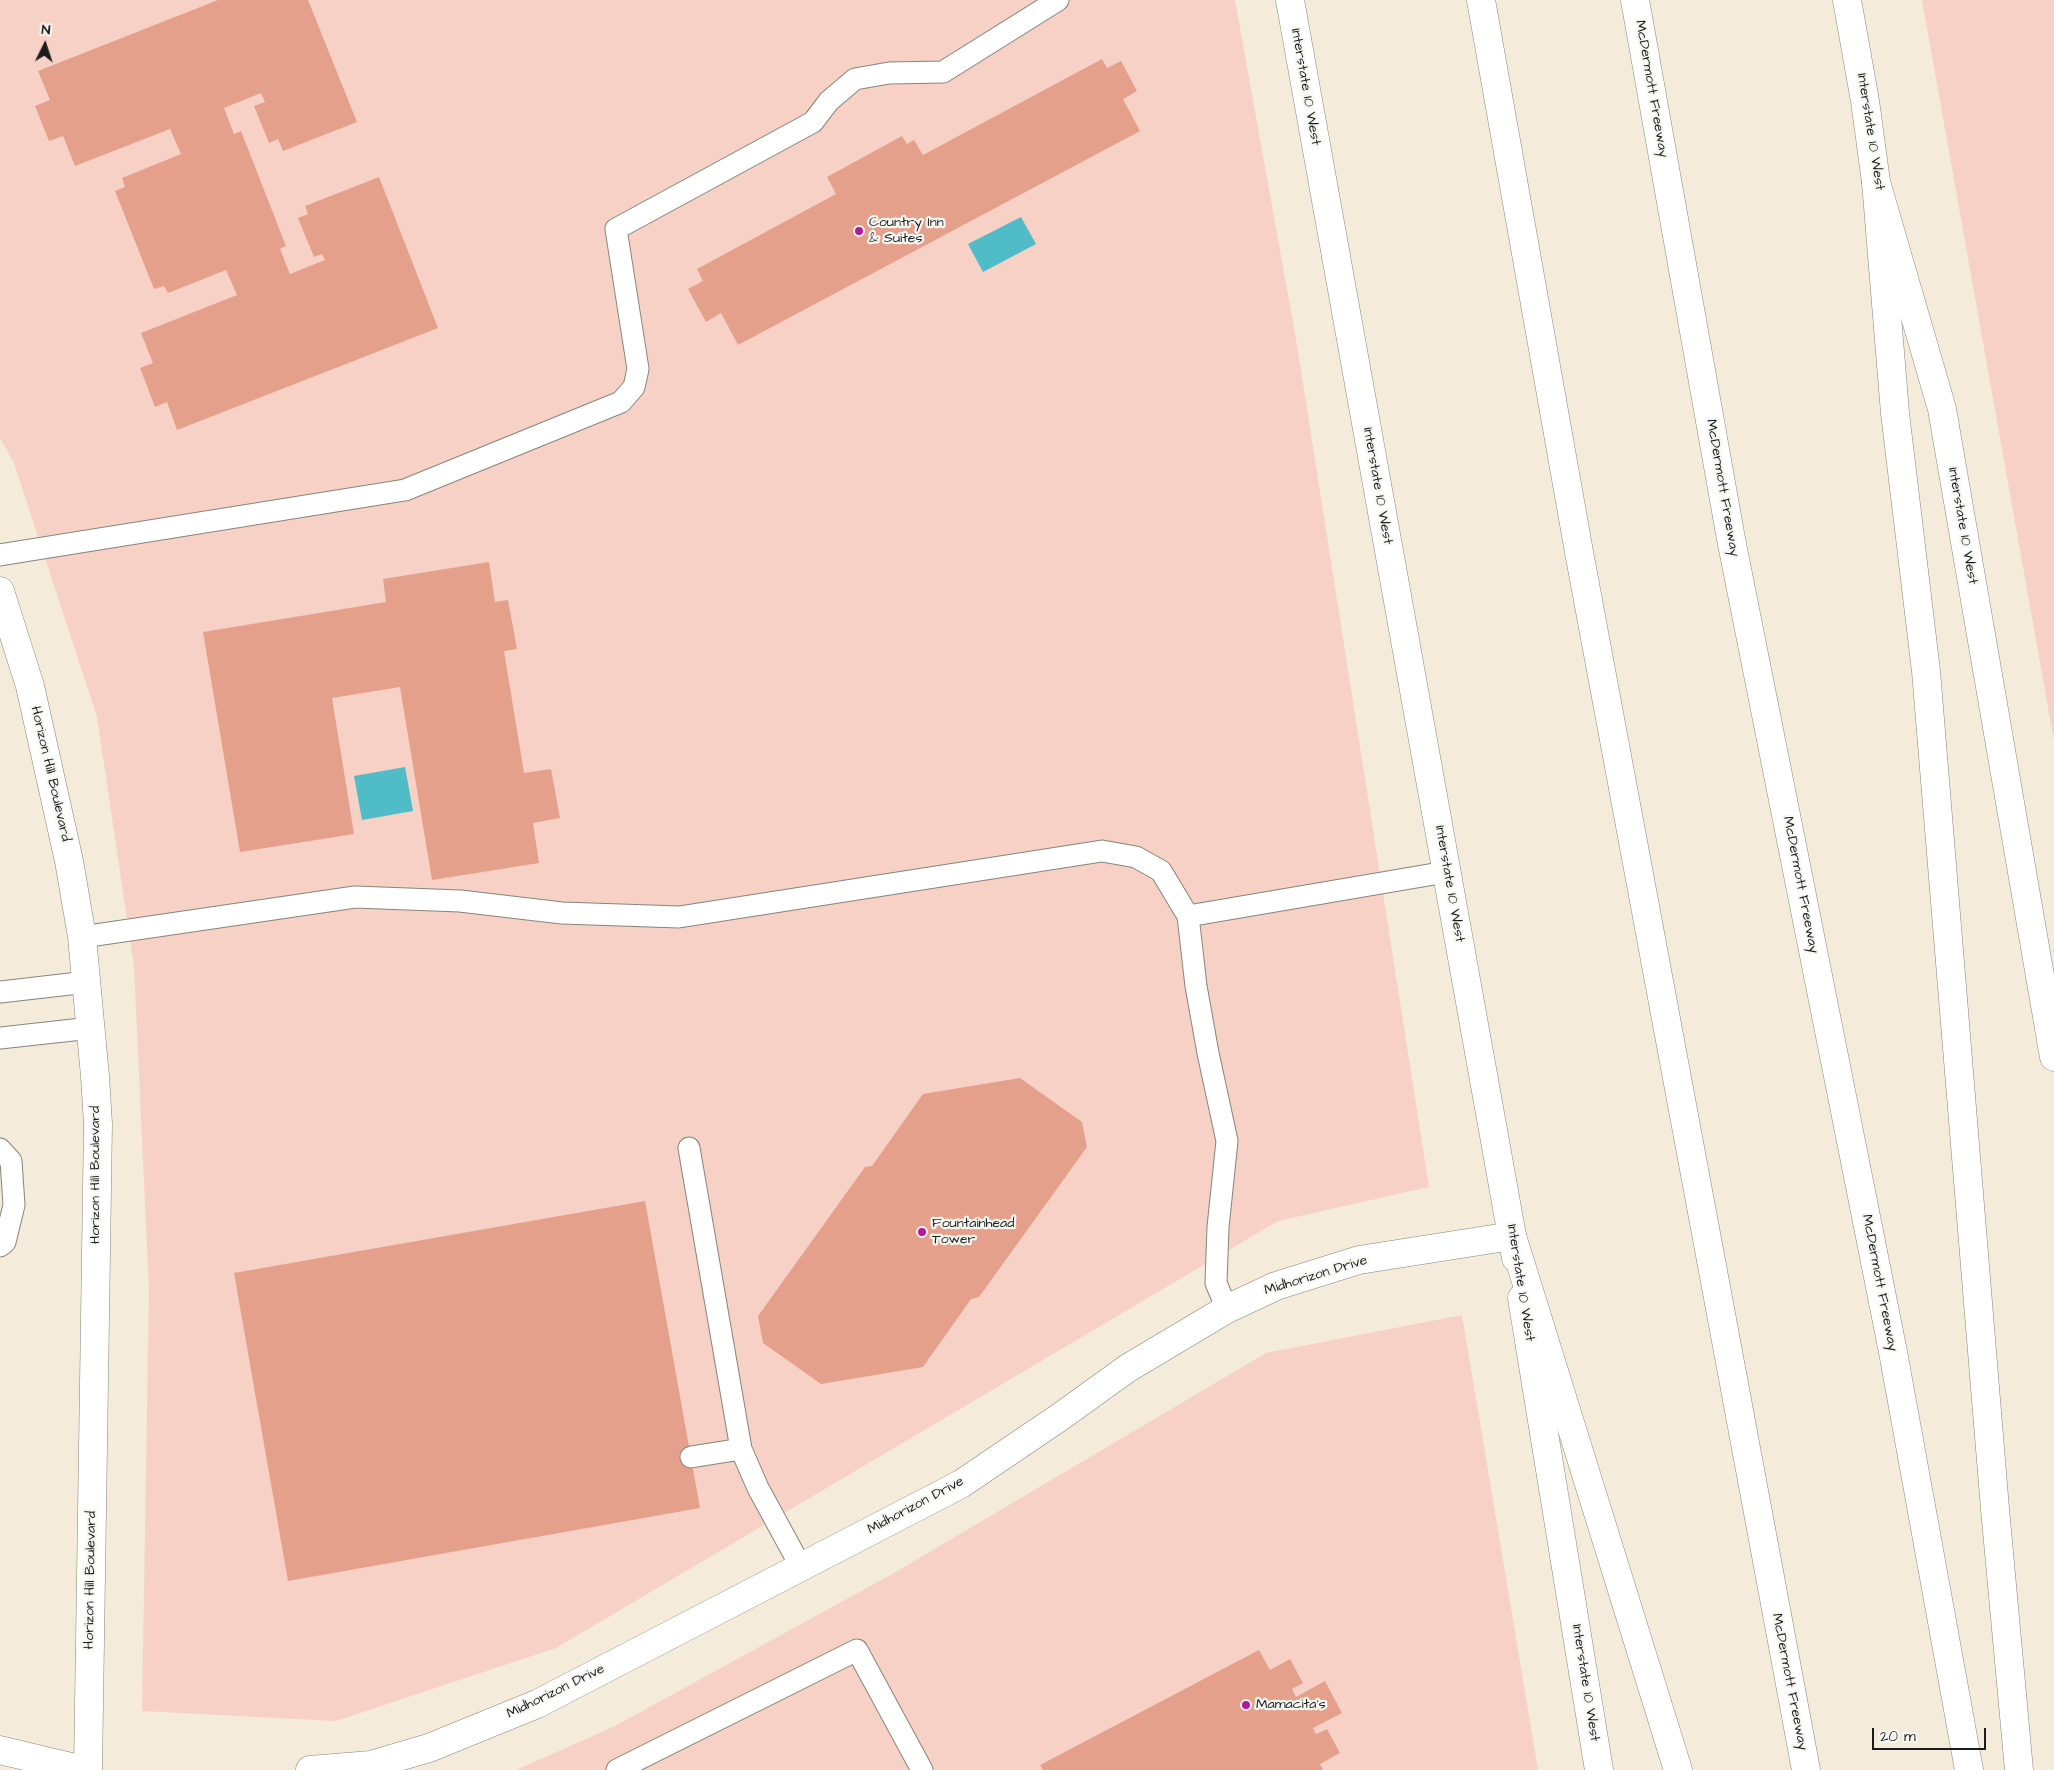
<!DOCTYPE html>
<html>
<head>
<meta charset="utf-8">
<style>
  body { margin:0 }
  #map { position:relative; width:2054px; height:1770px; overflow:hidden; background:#f4ebdb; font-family:"Architects Daughter",sans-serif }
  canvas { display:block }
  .north { position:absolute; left:20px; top:20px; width:50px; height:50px; -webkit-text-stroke:4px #f6f6f2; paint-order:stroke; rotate:4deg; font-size:14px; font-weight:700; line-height:20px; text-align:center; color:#1c1c1c }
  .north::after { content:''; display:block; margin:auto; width:18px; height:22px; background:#1c1c1c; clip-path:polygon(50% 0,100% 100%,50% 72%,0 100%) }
  .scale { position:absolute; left:1872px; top:1728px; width:114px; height:22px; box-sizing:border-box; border:2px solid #1c1c1c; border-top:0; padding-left:6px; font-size:15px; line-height:18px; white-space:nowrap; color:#1c1c1c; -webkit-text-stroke:4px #f6f6f2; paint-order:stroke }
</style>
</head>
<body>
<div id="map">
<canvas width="2054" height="1770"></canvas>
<div class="north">N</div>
<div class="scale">20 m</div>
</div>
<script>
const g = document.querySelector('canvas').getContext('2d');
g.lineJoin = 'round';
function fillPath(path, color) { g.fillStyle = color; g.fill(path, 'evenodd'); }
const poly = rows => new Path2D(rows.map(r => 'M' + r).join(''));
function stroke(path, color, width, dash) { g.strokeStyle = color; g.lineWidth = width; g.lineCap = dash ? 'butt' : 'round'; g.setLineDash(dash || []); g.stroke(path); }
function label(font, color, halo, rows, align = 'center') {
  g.font = font + ' "Architects Daughter",sans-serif'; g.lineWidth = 4.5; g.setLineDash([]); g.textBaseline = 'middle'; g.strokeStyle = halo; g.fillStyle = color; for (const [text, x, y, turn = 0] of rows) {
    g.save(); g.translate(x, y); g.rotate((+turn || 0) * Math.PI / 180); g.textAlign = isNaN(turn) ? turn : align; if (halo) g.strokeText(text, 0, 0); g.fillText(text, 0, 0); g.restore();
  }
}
fillPath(poly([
  [0,0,1235,0,1297,345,1429,1187,1278,1221,556,1648,336,1721,142,1711,149,1290,134,966,97,717,14,463,0,438],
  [1922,0,2054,0,2054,741],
  [1462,1315,1538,1770,516,1770,615,1726,894,1573,1266,1353]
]), '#f7d1c6');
fillPath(poly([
  [1021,217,1036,244,983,272,968,244],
  [405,767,413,811,362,820,354,776]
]), '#4fbcc7');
fillPath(poly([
  [218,0,308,0,357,122,283,151,278,139,269,143,254,106,265,102,261,93,224,108,234,134,241,131,286,246,280,249,290,274,325,260,322,254,314,257,298,218,308,214,305,206,379,177,438,328,177,430,167,402,155,407,140,368,153,363,141,333,237,295,226,270,168,293,164,286,154,289,115,191,125,187,122,178,181,154,170,129,75,166,63,136,49,141,35,106,50,100,38,71],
  [1102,59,1107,68,1121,61,1137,91,1123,99,1140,131,738,345,721,313,706,322,688,289,703,281,697,269,836,194,827,177,902,136,907,144,914,140,923,155],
  [489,562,495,602,508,600,517,649,504,651,524,773,551,769,560,818,533,823,539,863,432,880,400,687,332,698,354,834,240,852,203,632,386,602,383,579],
  [1020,1078,1082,1122,1087,1147,979,1297,971,1299,923,1367,821,1384,763,1343,758,1316,865,1167,872,1166,923,1094],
  [645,1201,700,1508,288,1581,234,1273],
  [1259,1650,1270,1670,1290,1659,1303,1683,1292,1689,1296,1697,1325,1681,1342,1713,1313,1728,1316,1734,1327,1729,1340,1753,1320,1764,1323,1770,1043,1770,1040,1765]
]), '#e5a08c');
const service = poly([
  [0,555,405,490,621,402,634,387,638,369,616,229,813,122,829,101,855,79,889,73,943,72,1058,0],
  [1188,916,1446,872],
  [82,937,355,897,460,901,562,913,679,917,1102,851,1136,857,1161,871,1188,916,1196,986,1208,1053,1227,1141,1218,1227,1216,1283,1227,1309],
  [0,992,87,982],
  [0,1038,91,1028],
  [689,1148,741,1449,758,1488,801,1567],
  [0,1149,11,1161,14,1205,5,1242,0,1246],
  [691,1457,741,1449],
  [617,1770,857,1650,922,1770]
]);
const minor = poly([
  [0,591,30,686,69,861,82,937,95,1076,98,1124,88,1770],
  [0,1750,84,1770],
  [310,1770,371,1765,429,1748,537,1704,961,1484,1060,1417,1128,1368,1227,1309,1276,1286,1359,1260,1512,1236]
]);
const secondary = poly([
  [1290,0,1516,1258],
  [1847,0,1865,101,1876,182,1942,409,2054,1057],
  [1522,1298,1599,1770]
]);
const motorway = poly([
  [1481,0,1579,552,1806,1770],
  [1635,0,1731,539,1893,1352,1969,1770],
  [1876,182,1895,413,1926,671,1995,1509,2019,1770],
  [1512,1236,1678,1770]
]);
stroke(service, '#88847c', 23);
stroke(minor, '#88847c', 29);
stroke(secondary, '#88847c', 29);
stroke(motorway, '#88847c', 29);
stroke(service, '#fff', 21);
stroke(minor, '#fff', 28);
stroke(secondary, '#fff', 28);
stroke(motorway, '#fff', 28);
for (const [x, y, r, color] of [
  [859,231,5,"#b5179e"],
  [922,1232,5,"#b5179e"],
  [1246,1705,5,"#b5179e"]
]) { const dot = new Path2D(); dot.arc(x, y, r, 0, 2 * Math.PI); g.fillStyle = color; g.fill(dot); stroke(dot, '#f6f6f2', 2); }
label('14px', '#1c1c1c', '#f6f6f2', [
  ["Interstate 10 West",1305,87,80],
  ["McDermott Freeway",1651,89,80],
  ["Interstate 10 West",1870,132,81],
  ["Interstate 10 West",1377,486,80],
  ["McDermott Freeway",1722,488,80],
  ["Interstate 10 West",1962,526,80],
  ["Horizon Hill Boulevard",50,774,77],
  ["Interstate 10 West",1449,884,80],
  ["McDermott Freeway",1800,885,79],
  ["Horizon Hill Boulevard",96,1175,-90],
  ["Midhorizon Drive",1316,1276,-17],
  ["Interstate 10 West",1520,1283,81],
  ["McDermott Freeway",1879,1283,79],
  ["Midhorizon Drive",916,1506,-28],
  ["Horizon Hill Boulevard",91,1580,-89],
  ["McDermott Freeway",1789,1682,79],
  ["Interstate 10 West",1585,1683,81],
  ["Midhorizon Drive",556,1692,-26]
]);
label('14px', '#1c1c1c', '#f6f6f2', [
  ["Country Inn",869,223],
  ["& Suites",869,239],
  ["Fountainhead",932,1224],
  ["Tower",932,1240],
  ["Mamacita's",1256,1705]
], 'left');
</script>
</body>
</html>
